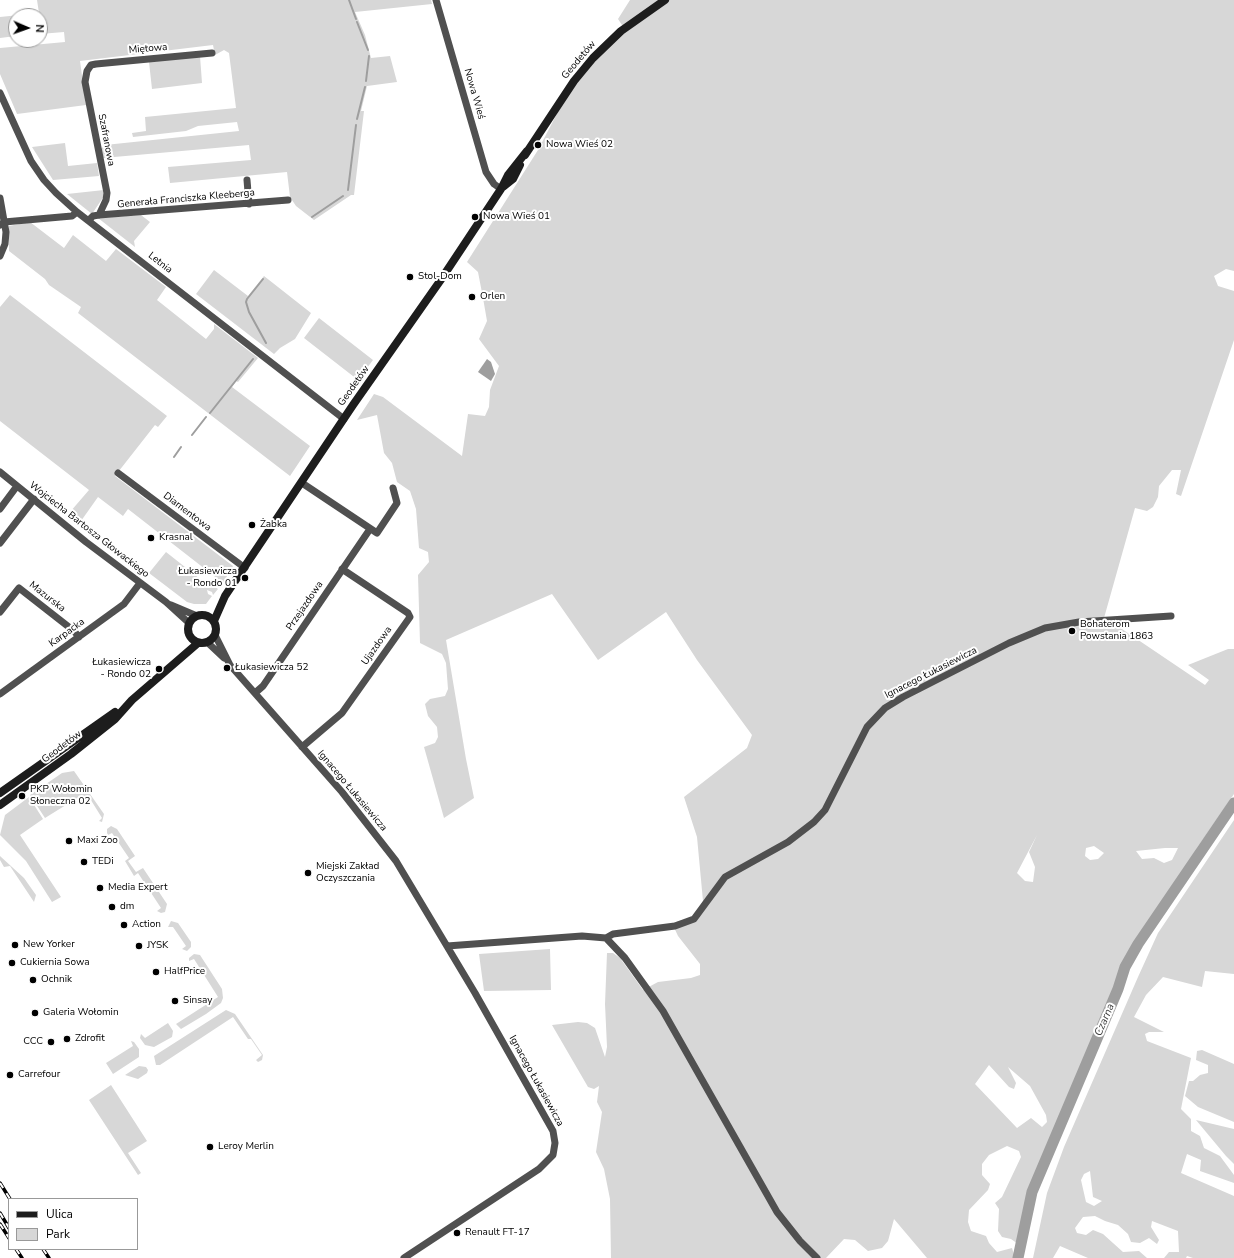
<!DOCTYPE html>
<html>
<head>
<meta charset="utf-8">
<style>
  body { margin:0 }
  #map { position:relative; width:1234px; height:1258px; overflow:hidden; background:#fff; font-family:"Nunito Sans",sans-serif }
  canvas { display:block }
  .legend { position:absolute; left:8px; top:1198px; width:130px; height:52px; box-sizing:border-box; background:#fff; border:1px solid #999; margin:0; padding:5px 7px; list-style:none; font-size:12px; color:#000 }
  .legend li { display:flex; align-items:center; gap:8px; height:20px }
  .legend b { width:20px; border:1px solid #999 }
  .north { position:absolute; left:8px; top:8px; width:40px; height:40px; box-sizing:border-box; background:#fff; border:1px solid #999; border-radius:50%; rotate:92deg; font-size:11px; font-weight:700; line-height:16px; text-align:center; color:#000 }
  .north::after { content:''; display:block; margin:auto; width:14px; height:18px; background:#000; clip-path:polygon(50% 0,100% 100%,50% 72%,0 100%) }
</style>
</head>
<body>
<div id="map">
<canvas width="1234" height="1258"></canvas>
<ul class="legend">
<li><b style="height:5px;background:#1d1d1d"></b>Ulica</li>
<li><b style="height:11px;background:#d7d7d7"></b>Park</li>
</ul>
<div class="north">N</div>
</div>
<script>
const g = document.querySelector('canvas').getContext('2d');
g.lineJoin = 'round';
function fillPath(path, color) { g.fillStyle = color; g.fill(path, 'evenodd'); }
const poly = rows => new Path2D(rows.map(r => 'M' + r).join(''));
function stroke(path, color, width, dash) { g.strokeStyle = color; g.lineWidth = width; g.lineCap = dash ? 'butt' : 'round'; g.setLineDash(dash || []); g.stroke(path); }
function label(font, color, halo, rows, align = 'center') {
  g.font = font + ' "Nunito Sans",sans-serif'; g.lineWidth = 4; g.setLineDash([]); g.textBaseline = 'middle'; g.strokeStyle = halo; g.fillStyle = color; for (const [text, x, y, turn = 0] of rows) {
    g.save(); g.translate(x, y); g.rotate((+turn || 0) * Math.PI / 180); g.textAlign = isNaN(turn) ? turn : align; if (halo) g.strokeText(text, 0, 0); g.fillText(text, 0, 0); g.restore();
  }
}
fillPath(poly([
  [37,0,431,0,432,4,355,12,365,35,371,58,390,56,397,82,367,86,361,111,364,111,354,195,351,195,314,220,296,206,290,197,287,172,170,183,168,167,251,160,249,145,103,158,101,149,105,145,239,131,237,122,198,126,186,131,133,137,132,133,146,131,145,117,236,108,229,53,224,50,215,55,213,45,80,61,86,105,17,114,0,74,0,48,65,42,64,32,40,34,40,16,16,16,16,36,0,38,0,17,39,13],
  [630,0,1234,0,1234,271,1226,269,1214,276,1218,286,1234,291,1234,340,1181,496,1176,494,1181,470,1172,470,1159,486,1158,497,1153,507,1147,511,1135,508,1104,618,1110,625,1119,627,1205,685,1209,680,1188,665,1228,649,1234,649,1234,794,1197,848,1195,854,1157,910,1123,966,1116,989,1031,1186,1018,1244,1011,1239,1002,1237,998,1231,999,1209,995,1203,1002,1197,1021,1157,1019,1151,1007,1146,989,1155,982,1164,982,1175,990,1184,988,1190,969,1210,968,1222,971,1231,986,1236,989,1243,997,1252,1012,1248,1015,1258,927,1258,894,1219,888,1241,882,1248,868,1251,855,1240,844,1239,826,1258,611,1258,610,1199,604,1169,596,1152,602,1112,597,1102,599,1086,594,1089,588,1087,552,1025,578,1022,587,1023,595,1028,605,1057,607,1047,605,1004,607,953,613,953,620,958,643,990,658,982,691,978,700,975,700,964,678,936,672,923,690,918,696,915,703,901,697,837,684,797,747,748,752,735,697,660,666,612,598,660,552,594,446,640,466,759,474,798,444,818,424,747,435,743,438,737,437,727,428,716,425,704,430,699,445,696,448,689,446,663,442,654,420,643,418,575,429,562,428,552,419,548,416,509,410,491,397,482,392,463,384,453,377,415,357,420,374,394,383,397,462,456,468,414,485,416,489,407,490,390,499,366,479,339,487,321,483,298,478,272,467,262,538,150,574,81,624,28,618,19],
  [1037,835,1029,852,1035,867,1033,882,1025,881,1017,873],
  [1094,846,1104,853,1098,859,1090,860,1085,856,1086,848],
  [1165,848,1178,848,1172,860,1164,863,1154,858,1142,859,1136,851],
  [989,1065,1009,1087,1014,1089,1016,1083,1008,1067,1030,1086,1046,1115,1047,1122,1042,1127,1031,1118,1017,1128,975,1084],
  [200,56,202,83,152,89,149,62],
  [65,143,68,166,97,163,99,176,53,180,32,147],
  [104,190,104,196,92,214,67,194],
  [141,215,150,222,134,241,135,247,98,218],
  [30,222,64,248,73,235,106,261,116,249,166,287,157,300,206,339,214,329,214,324,258,358,238,382,236,381,232,387,310,446,290,476,78,313,81,307,49,285,45,279,9,251,9,226],
  [214,270,248,296,264,276,311,313,295,339,280,348,274,354,196,294],
  [10,295,167,416,158,427,155,425,115,476,233,566,223,583,128,509,123,516,98,497,81,521,70,512,89,490,0,421,0,307],
  [319,318,373,360,358,380,304,338],
  [166,552,209,586,212,584,218,589,213,595,212,592,207,590,208,594,212,596,206,604,194,604,187,602,149,573],
  [74,771,104,814,102,822,99,821,102,818,89,797,85,799,82,795,45,818,30,795,62,773],
  [29,797,43,819,20,835,61,897,52,902,26,861,0,835,5,815],
  [1234,820,1234,974,1205,971,1202,987,1163,977,1146,995,1134,1017,1164,1032,1149,1032,1145,1034,1147,1041,1191,1058,1181,1109,1191,1119,1191,1131,1200,1136,1204,1148,1220,1156,1234,1175,1234,1183,1200,1171,1201,1160,1187,1154,1181,1173,1234,1196,1234,1258,1193,1258,1187,1256,1186,1258,1164,1258,1169,1252,1179,1252,1178,1231,1152,1221,1151,1227,1159,1240,1157,1244,1149,1238,1140,1243,1131,1242,1128,1234,1118,1225,1105,1221,1095,1216,1083,1217,1075,1228,1077,1233,1086,1235,1093,1230,1103,1234,1123,1252,1139,1251,1147,1258,1088,1258,1060,1246,1053,1258,1033,1258,1047,1193,1064,1147,1138,977,1158,933],
  [1090,1171,1093,1197,1102,1201,1094,1206,1086,1202,1081,1180,1084,1174],
  [111,826,117,829,135,856,128,861,136,872,143,868,167,904,165,912,161,913,157,911,161,908,159,905,138,873,134,876,125,861,129,858,112,833,108,835,107,833,107,829],
  [0,856,24,878,36,895,34,902,10,866,4,867,0,860],
  [171,921,178,923,191,942,191,947,187,951,182,949,186,946,173,927,168,927],
  [550,949,551,990,484,991,479,954],
  [194,954,200,955,222,989,223,998,221,1003,206,1014,181,1029,176,1024,218,997,194,959,189,961,189,958],
  [226,1010,235,1014,263,1055,262,1060,258,1062,256,1060,262,1055,251,1039,248,1039,233,1017,160,1065,156,1065,154,1056],
  [168,1023,173,1031,172,1037,154,1047,145,1045,140,1038,141,1034,145,1038],
  [131,1041,134,1042,139,1049,139,1057,113,1074,106,1063,133,1046],
  [1202,1050,1234,1064,1234,1122,1198,1107,1185,1096,1189,1081,1193,1081,1200,1075,1208,1073,1208,1065,1196,1060,1197,1051],
  [139,1066,146,1067,148,1070,147,1073,138,1079,125,1075],
  [111,1085,147,1141,128,1153,141,1173,138,1175,89,1100],
  [1196,1120,1234,1129,1234,1164,1226,1156]
]), '#d7d7d7');
fillPath(poly([
  [487,359,491,362,495,374,491,381,478,372]
]), '#9e9e9e');
stroke(poly([
  [349,0,356,19],
  [357,22,368,50],
  [366,81,369,56],
  [357,119,365,87],
  [348,190,356,125],
  [312,217,343,196],
  [263,279,247,299,246,302,249,312,266,343],
  [210,413,253,359],
  [192,435,206,417],
  [174,457,181,447]
]), '#9e9e9e', 2);
stroke(poly([
  [1018,1258,1032,1192,1118,989,1125,967,1138,944,1234,803]
]), '#9e9e9e', 11);
stroke(poly([
  [436,0,486,172,494,184,501,189],
  [0,93,31,161,44,180,56,193,77,212,344,419],
  [247,180,249,204],
  [0,198,6,232,5,244,0,256],
  [99,215,106,200,107,193,85,82,87,71,91,65,96,64,212,53],
  [89,220,93,216,99,215,288,200],
  [0,225,4,222,72,216,77,212],
  [0,472,86,542,166,602,189,623],
  [118,473,245,568],
  [302,483,377,533,397,503,393,488],
  [0,509,17,486],
  [0,543,34,499],
  [171,605,197,616],
  [0,612,19,588,74,631,79,637],
  [215,635,230,665,342,792,396,861,475,993,553,1131,555,1143,553,1155,539,1169,404,1258],
  [207,642,224,658],
  [255,693,263,686,370,529],
  [0,694,124,604,140,583],
  [302,747,342,713,410,617,408,613,342,569],
  [606,938,613,934,675,926,694,919,725,877,788,842,814,822,825,810,867,727,885,708,903,697,1009,643,1045,628,1079,622,1171,616],
  [447,946,582,936,606,938,625,958,663,1011,777,1212,800,1241,817,1258]
]), '#505050', 7);
stroke(poly([
  [525,155,574,81,593,58,621,31,665,0],
  [503,187,513,179,520,165],
  '188 629a14 14 0 1 1 28 0a14 14 0 1 1-28 0Z',
  [214,621,225,596,353,405,440,281,501,189,508,175,527,151],
  [0,793,115,712],
  [0,805,71,754,115,719,132,700,198,643]
]), '#1d1d1d', 8);
const rail = poly([
  [0,1183,10,1199],
  [0,1213,9,1228],
  [0,1224,9,1238],
  [16,1249,22,1258],
  [43,1249,49,1258]
]);
stroke(rail, '#000', 3.5);
stroke(rail, '#fff', 2, [6]);
for (const [x, y, r, color] of [
  [538,145,4,"#000"],
  [475,217,4,"#000"],
  [410,277,4,"#000"],
  [472,297,4,"#000"],
  [252,525,4,"#000"],
  [151,538,4,"#000"],
  [245,578,4,"#000"],
  [1072,631,4,"#000"],
  [227,668,4,"#000"],
  [159,669,4,"#000"],
  [22,796,4,"#000"],
  [69,841,4,"#000"],
  [84,862,4,"#000"],
  [308,873,4,"#000"],
  [100,888,4,"#000"],
  [112,907,4,"#000"],
  [124,925,4,"#000"],
  [15,945,4,"#000"],
  [139,946,4,"#000"],
  [12,963,4,"#000"],
  [156,972,4,"#000"],
  [33,980,4,"#000"],
  [175,1001,4,"#000"],
  [35,1013,4,"#000"],
  [67,1039,4,"#000"],
  [51,1042,4,"#000"],
  [10,1075,4,"#000"],
  [210,1147,4,"#000"],
  [457,1233,4,"#000"]
]) { const dot = new Path2D(); dot.arc(x, y, r, 0, 2 * Math.PI); g.fillStyle = color; g.fill(dot); stroke(dot, '#fff', 1.5); }
label('10px', '#000', '#fff', [
  ["Miętowa",148,49,-5],
  ["Geodetów",579,60,-50],
  ["Nowa Wieś",474,94,74],
  ["Szafranowa",106,140,79],
  ["Generała Franciszka Kleeberga",186,199,-5],
  ["Letnia",160,263,38],
  ["Geodetów",354,386,-55],
  ["Diamentowa",187,512,37],
  ["Wojciecha Bartosza Głowackiego",89,530,38],
  ["Mazurska",47,597,38],
  ["Przejazdowa",305,606,-56],
  ["Karpacka",67,633,-36],
  ["Ujazdowa",377,646,-55],
  ["Ignacego Łukasiewicza",931,673,-27],
  ["Geodetów",62,747,-37],
  ["Ignacego Łukasiewicza",352,791,50],
  ["Ignacego Łukasiewicza",536,1081,61]
]);
label('10px', '#000', '#fff', [
  ["Nowa Wieś 02",546,145],
  ["Nowa Wieś 01",483,217],
  ["Stol-Dom",418,277],
  ["Orlen",480,297],
  ["Żabka",260,525],
  ["Krasnal",159,538],
  ["Łukasiewicza",237,572,"right"],
  ["- Rondo 01",237,584,"right"],
  ["Bohaterom",1080,625],
  ["Powstania 1863",1080,637],
  ["Łukasiewicza",151,663,"right"],
  ["- Rondo 02",151,675,"right"],
  ["Łukasiewicza 52",235,668],
  ["PKP Wołomin",30,790],
  ["Słoneczna 02",30,802],
  ["Maxi Zoo",77,841],
  ["TEDi",92,862],
  ["Miejski Zakład",316,867],
  ["Oczyszczania",316,879],
  ["Media Expert",108,888],
  ["dm",120,907],
  ["Action",132,925],
  ["New Yorker",23,945],
  ["JYSK",147,946],
  ["Cukiernia Sowa",20,963],
  ["HalfPrice",164,972],
  ["Ochnik",41,980],
  ["Sinsay",183,1001],
  ["Galeria Wołomin",43,1013],
  ["Zdrofit",75,1039],
  ["CCC",43,1042,"right"],
  ["Carrefour",18,1075],
  ["Leroy Merlin",218,1147],
  ["Renault FT-17",465,1233]
], 'left');
label('italic 11px', '#3f3f3f', '#fff', [
  ["Czarna",1105,1020,-67]
]);
</script>
</body>
</html>
